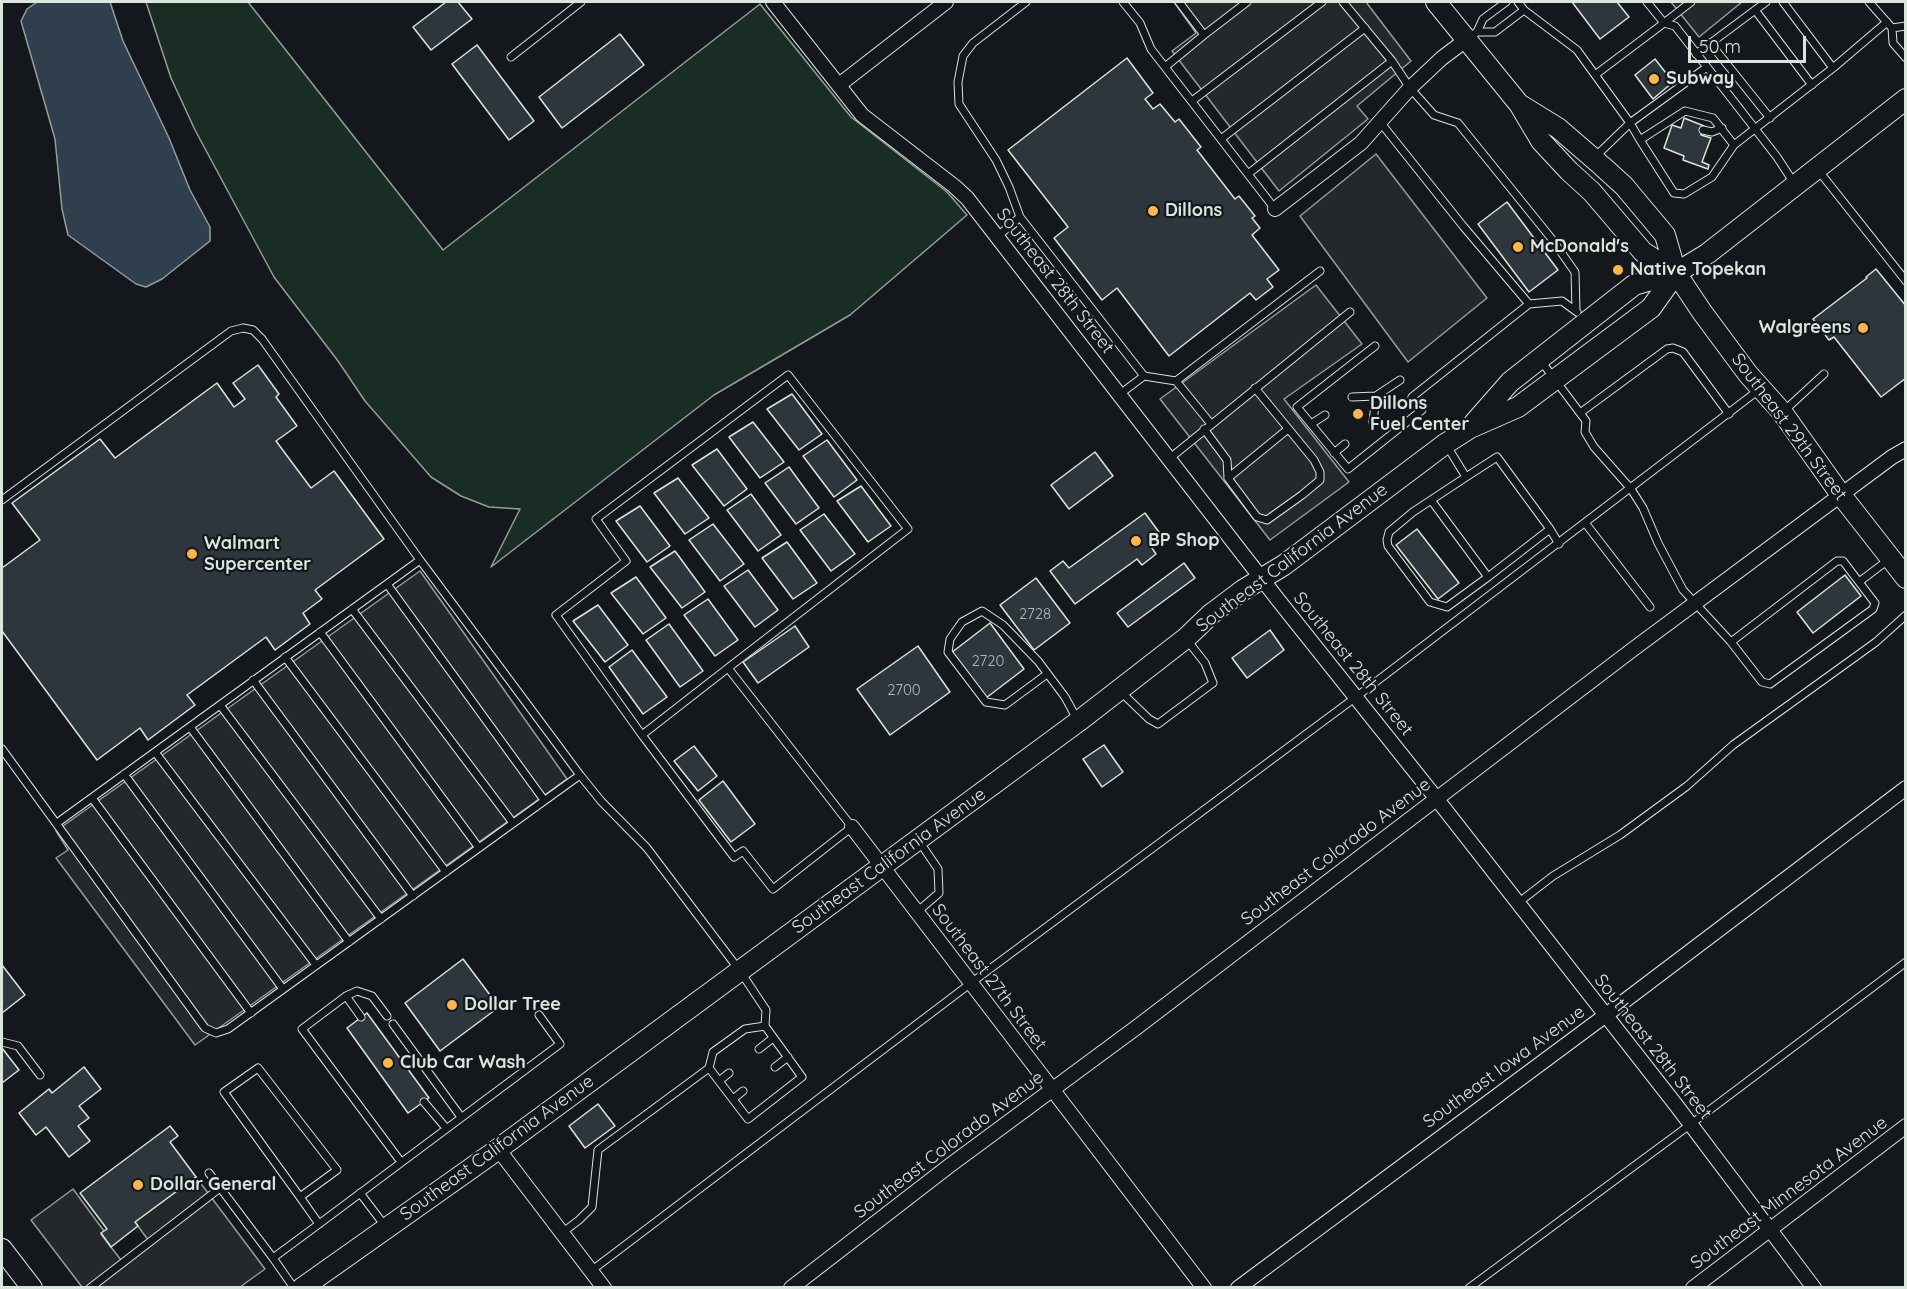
<!DOCTYPE html>
<html>
<head>
<meta charset="utf-8">
<style>
  body { margin:0 }
  #map { position:relative; width:1907px; height:1289px; overflow:hidden; background:#14181c; font-family:Quicksand,sans-serif }
  canvas { display:block }
  .frame { position:absolute; inset:0; border:3px solid #d8e6dc; pointer-events:none }
  .scale { position:absolute; left:1688px; top:36px; width:118px; height:27px; box-sizing:border-box; border:3px solid #d8e6dc; border-top:0; padding-left:8px; font-size:18px; line-height:21px; white-space:nowrap; color:#d8e6dc; -webkit-text-stroke:4px #14181c; paint-order:stroke }
</style>
</head>
<body>
<div id="map">
<canvas width="1907" height="1289"></canvas>
<div class="frame"></div>
<div class="scale">50 m</div>
</div>
<script>
const g = document.querySelector('canvas').getContext('2d');
g.lineJoin = 'round';
function fillPath(path, color) { g.fillStyle = color; g.fill(path, 'evenodd'); }
const poly = rows => new Path2D(rows.map(r => 'M' + r).join(''));
function stroke(path, color, width, dash) { g.strokeStyle = color; g.lineWidth = width; g.lineCap = dash ? 'butt' : 'round'; g.setLineDash(dash || []); g.stroke(path); }
function label(font, color, halo, rows, align = 'center') {
  g.font = font + ' Quicksand,sans-serif'; g.lineWidth = 4.5; g.setLineDash([]); g.textBaseline = 'middle'; g.strokeStyle = halo; g.fillStyle = color; for (const [text, x, y, turn = 0] of rows) {
    g.save(); g.translate(x, y); g.rotate((+turn || 0) * Math.PI / 180); g.textAlign = isNaN(turn) ? turn : align; if (halo) g.strokeText(text, 0, 0); g.fillText(text, 0, 0); g.restore();
  }
}
const green = poly([
  [146,2,248,2,443,250,760,4,851,117,947,192,967,215,850,315,714,395,491,567,520,509,489,507,461,496,431,477,365,401,338,361,274,277,195,130,171,78,146,2]
]);
fillPath(green, '#1a2d24');
stroke(green, '#939e99', 1.5);
const parking = poly([
  [1174,2,1366,2,1411,61,1357,106,1368,119,1279,191,1172,51,1196,33,1174,2],
  [1671,2,1742,2,1699,37,1671,2],
  [1376,154,1487,298,1408,362,1300,216,1376,154],
  [1316,285,1362,344,1284,399,1349,482,1270,540,1160,399,1316,285],
  [420,571,567,779,195,1045,56,858,68,850,56,831,420,571],
  [196,1177,265,1269,240,1287,82,1287,31,1220,73,1189,104,1231,101,1234,124,1264,151,1244,135,1222,196,1177]
]);
fillPath(parking, '#24282b');
stroke(parking, '#939e99', 1.5);
const water = poly([
  [37,2,110,2,123,41,169,138,190,190,210,227,210,241,162,279,146,287,136,284,68,235,62,209,55,139,21,21,27,9,37,2]
]);
fillPath(water, '#2f3f4d');
stroke(water, '#939e99', 1.5);
const building = poly([
  [446,2,458,2,472,19,431,50,413,27,446,2],
  [1572,2,1617,2,1629,17,1600,39,1572,2],
  [620,34,644,65,562,128,539,97,620,34],
  [477,45,534,121,509,140,452,64,477,45],
  [1127,58,1153,93,1145,99,1153,109,1160,104,1175,122,1179,119,1201,147,1197,150,1235,199,1239,196,1255,216,1252,218,1260,228,1252,235,1279,270,1267,279,1273,287,1256,300,1250,293,1169,356,1117,288,1102,300,1054,238,1068,227,1008,150,1127,58],
  [1655,59,1673,82,1653,99,1635,75,1655,59],
  [1684,118,1704,126,1701,135,1711,138,1702,162,1709,165,1708,169,1683,160,1684,156,1664,148,1672,125,1681,128,1684,118],
  [1507,202,1558,270,1529,292,1478,224,1507,202],
  [1876,269,1906,306,1906,378,1881,397,1834,337,1829,340,1813,319,1867,278,1866,277,1876,269],
  [258,365,279,394,276,397,297,426,276,441,311,488,334,471,384,539,315,590,322,599,303,613,310,624,275,650,266,637,187,695,195,705,148,740,140,728,97,760,2,631,2,568,40,540,12,503,100,439,115,458,217,383,234,407,245,399,233,383,258,365],
  [792,394,822,434,799,450,767,409,792,394],
  [753,422,784,462,760,478,729,437,753,422],
  [827,440,857,480,834,497,803,456,827,440],
  [717,449,747,489,724,506,692,465,717,449],
  [1095,452,1113,476,1069,509,1051,485,1095,452],
  [789,467,819,508,796,524,765,483,789,467],
  [678,478,709,518,685,534,654,493,678,478],
  [861,486,891,526,868,542,837,501,861,486],
  [751,494,781,535,758,551,727,510,751,494],
  [640,506,670,546,647,562,616,521,640,506],
  [1145,513,1164,539,1152,548,1156,554,1142,565,1137,559,1075,604,1050,571,1063,561,1069,568,1145,513],
  [824,514,855,554,831,571,800,530,824,514],
  [713,524,744,564,720,581,689,540,713,524],
  [1417,529,1459,583,1438,599,1396,545,1417,529],
  [787,542,817,583,793,599,762,558,787,542],
  [675,551,705,592,682,608,650,567,675,551],
  [1184,563,1195,578,1128,627,1117,613,1184,563],
  [748,570,778,610,755,627,724,586,748,570],
  [1845,575,1861,596,1813,633,1797,612,1845,575],
  [636,577,666,618,643,634,611,593,636,577],
  [1036,578,1070,623,1034,650,1000,605,1036,578],
  [708,599,738,640,715,656,684,615,708,599],
  [598,605,628,645,605,662,573,621,598,605],
  [990,623,1024,669,986,698,951,653,990,623],
  [669,624,703,671,680,687,646,640,669,624],
  [795,626,809,647,758,683,743,662,795,626],
  [1270,630,1284,650,1247,678,1232,658,1270,630],
  [918,646,950,692,890,735,857,689,918,646],
  [632,650,667,697,643,714,609,667,632,650],
  [1104,745,1123,772,1102,787,1083,759,1104,745],
  [694,746,717,776,698,791,674,761,694,746],
  [723,781,755,824,731,842,699,800,723,781],
  [463,959,499,1007,440,1051,405,1003,463,959],
  [2,965,25,995,2,1013,2,965],
  [367,1013,429,1098,408,1113,347,1028,367,1013],
  [2,1048,19,1070,2,1083,2,1048],
  [84,1067,101,1089,79,1106,89,1118,78,1126,90,1141,69,1157,46,1127,36,1135,19,1113,49,1089,52,1093,84,1067],
  [598,1104,615,1126,585,1148,569,1126,598,1104],
  [170,1126,178,1136,170,1142,196,1177,135,1222,138,1226,111,1247,101,1233,107,1229,80,1193,170,1126]
]);
fillPath(building, '#2c363c');
stroke(building, '#d8e6dc', 1.5);
const lane = poly([
  [1123,2,1140,23,1151,49,1275,209],
  [1343,2,1392,61,1410,88,1434,115,1458,123,1551,238,1575,272,1576,311],
  [1518,2,1524,10,1577,50,1630,123,1595,157],
  [1783,2,1833,68],
  [1869,2,1892,28,1893,43,1906,58],
  [1755,10,1812,85],
  [1664,23,1675,26,1707,67],
  [1664,23,1691,2],
  [1892,28,1906,26],
  [1477,32,1495,32,1524,10],
  [1204,35,1247,2],
  [1468,38,1477,32,1483,19,1506,2],
  [1710,43,1770,118],
  [1696,54,1766,2],
  [511,57,581,2],
  [1165,67,1204,35,1179,2],
  [1595,75,1664,23,1647,2],
  [1192,101,1322,2],
  [1380,122,1463,226,1529,304],
  [1703,130,1712,132,1722,128],
  [1221,139,1365,28],
  [1640,140,1685,111,1713,118,1734,145,1712,177,1684,194,1674,193,1640,140,1630,123,1707,67,1777,157,1794,183],
  [1734,145,1833,68,1887,22],
  [1818,170,1906,281],
  [1248,174,1392,61],
  [1020,217,1009,187,996,160,959,104,958,82,963,56,973,43,1026,2],
  [998,236,1020,217,1144,376,1120,394],
  [1375,346,1297,407,1348,469,1422,410],
  [1541,361,1586,421,1585,432,1594,447,1631,489,1643,508,1658,543,1683,590,1731,642,1762,682,1770,684,1873,609,1875,603,1843,561,1837,561,1731,642],
  [1144,376,1176,381],
  [1376,396,1400,380],
  [1352,397,1376,396,1373,422],
  [1412,397,1529,304,1562,301,1577,312],
  [1784,411,1824,374],
  [1580,413,1667,349,1673,348,1683,352,1729,414],
  [1211,424,1176,381,1320,271],
  [1311,424,1325,415],
  [1204,429,1227,460,1228,478,1257,517,1267,520,1302,495,1320,480,1320,472,1314,460,1255,388],
  [1447,446,1466,477],
  [1334,453,1345,444],
  [1169,459,1350,312],
  [1228,478,1288,429],
  [2,500,231,331,243,328,253,330,262,339,420,560],
  [1431,500,1488,577,1550,529,1497,457,1466,477,1413,512,1389,532,1387,540,1388,546,1430,602,1447,607,1488,577],
  [1586,524,1650,607],
  [1550,529,1559,544],
  [1859,582,1888,560],
  [387,584,544,800],
  [352,609,513,823],
  [320,632,479,848],
  [285,657,446,872],
  [1047,674,1005,705,986,702,948,652,950,639,962,622,982,611,1003,625,1038,661,1065,697,1077,719],
  [253,680,413,896],
  [1121,692,1149,719,1158,724,1213,683,1205,663,1187,640],
  [220,705,381,919],
  [190,727,349,942],
  [642,735,728,668,908,529,788,375,596,519,626,561,556,615,642,735,734,857,743,851,773,889,852,827,728,668],
  [2,749,205,1028,216,1033,228,1029,580,775],
  [155,752,316,965],
  [124,774,283,989],
  [92,798,251,1013],
  [57,823,420,560,580,775,601,801,647,848,740,971,766,1010,765,1026,802,1077,748,1119,709,1068,598,1150,592,1207,579,1220,562,1233],
  [1518,903,1553,876,1620,835,1687,786,1733,745,1876,642,1906,615],
  [917,912,939,893,938,869,919,841],
  [346,996,361,1017],
  [387,1016,372,996,357,991,346,996,302,1029,401,1162],
  [393,1024,461,1117],
  [2,1042,18,1046,40,1075],
  [759,1049,773,1038],
  [775,1067,788,1057],
  [709,1068,713,1052,745,1029,765,1026],
  [719,1081,729,1073],
  [733,1099,743,1091],
  [424,1102,446,1128],
  [209,1173,273,1258],
  [360,1193,385,1226],
  [300,1197,337,1170,258,1068,224,1092,300,1197,319,1224,560,1044,539,1015],
  [591,1271,971,983,1356,697,1760,389],
  [90,1288,220,1188],
  [294,1288,273,1258,319,1224],
  [1469,1288,1691,1124,1906,962]
]);
const street = poly([
  [773,2,862,115,954,186,967,198,1279,601,1436,798,1676,1105,1814,1288],
  [839,85,946,2],
  [1275,209,1361,143,1410,88,1442,58,1466,40],
  [852,827,1204,1288],
  [498,1149,604,1288],
  [791,1288,949,1166,1137,1027,1632,650,1892,457,1906,449],
  [1238,1288,1606,1015,1906,788],
  [1693,1288,1906,1126]
]);
const secondary = poly([
  [1436,2,1519,104,1541,141,1569,171,1592,192,1643,252,1676,273],
  [1519,104,1558,128,1602,166,1624,186,1665,235,1676,273,1702,312,1748,374,1782,412,1841,495,1906,578],
  [1474,423,1510,382,1634,285,1676,273,1707,254,1906,99],
  [2,1249,32,1288],
  [302,1288,490,1155,1079,721,1186,638,1211,614,1243,590,1284,565,1445,444,1470,428,1518,407,1651,308,1676,273]
]);
stroke(lane, '#d8e6dc', 9);
stroke(street, '#d8e6dc', 16);
stroke(secondary, '#d8e6dc', 22);
stroke(lane, '#14181c', 7);
stroke(street, '#14181c', 14);
stroke(secondary, '#14181c', 20);
for (const [x, y, r, color] of [
  [1654,79,6,"#ffb74d"],
  [1153,211,6,"#ffb74d"],
  [1518,247,6,"#ffb74d"],
  [1618,270,6,"#ffb74d"],
  [1863,328,6,"#ffb74d"],
  [1358,414,6,"#ffb74d"],
  [1136,541,6,"#ffb74d"],
  [192,554,6,"#ffb74d"],
  [452,1005,6,"#ffb74d"],
  [388,1063,6,"#ffb74d"],
  [138,1185,6,"#ffb74d"]
]) { const dot = new Path2D(); dot.arc(x, y, r, 0, 2 * Math.PI); g.fillStyle = color; g.fill(dot); stroke(dot, '#14181c', 2); }
label('15px', '#adbab4', null, [
  ["2728",1035,614],
  ["2720",988,661],
  ["2700",904,690]
]);
label('bold 18px', '#d8e6dc', '#14181c', [
  ["Subway",1666,79],
  ["Dillons",1165,211],
  ["McDonald's",1530,247],
  ["Native Topekan",1630,270],
  ["Walgreens",1851,328,"right"],
  ["Dillons",1370,404],
  ["Fuel Center",1370,425],
  ["BP Shop",1148,541],
  ["Walmart",204,544],
  ["Supercenter",204,565],
  ["Dollar Tree",464,1005],
  ["Club Car Wash",400,1063],
  ["Dollar General",150,1185]
], 'left');
label('18px', '#d8e6dc', '#14181c', [
  ["Southeast 28th Street",1055,281,52],
  ["Southeast 29th Street",1789,427,53],
  ["Southeast California Avenue",1292,558,-37],
  ["Southeast 28th Street",1353,664,51],
  ["Southeast Colorado Avenue",1336,852,-37],
  ["Southeast California Avenue",889,861,-36],
  ["Southeast 27th Street",989,977,53],
  ["Southeast 28th Street",1653,1047,52],
  ["Southeast Iowa Avenue",1504,1067,-36],
  ["Southeast Colorado Avenue",949,1145,-37],
  ["Southeast California Avenue",497,1148,-36],
  ["Southeast Minnesota Avenue",1789,1193,-37]
]);
</script>
</body>
</html>
